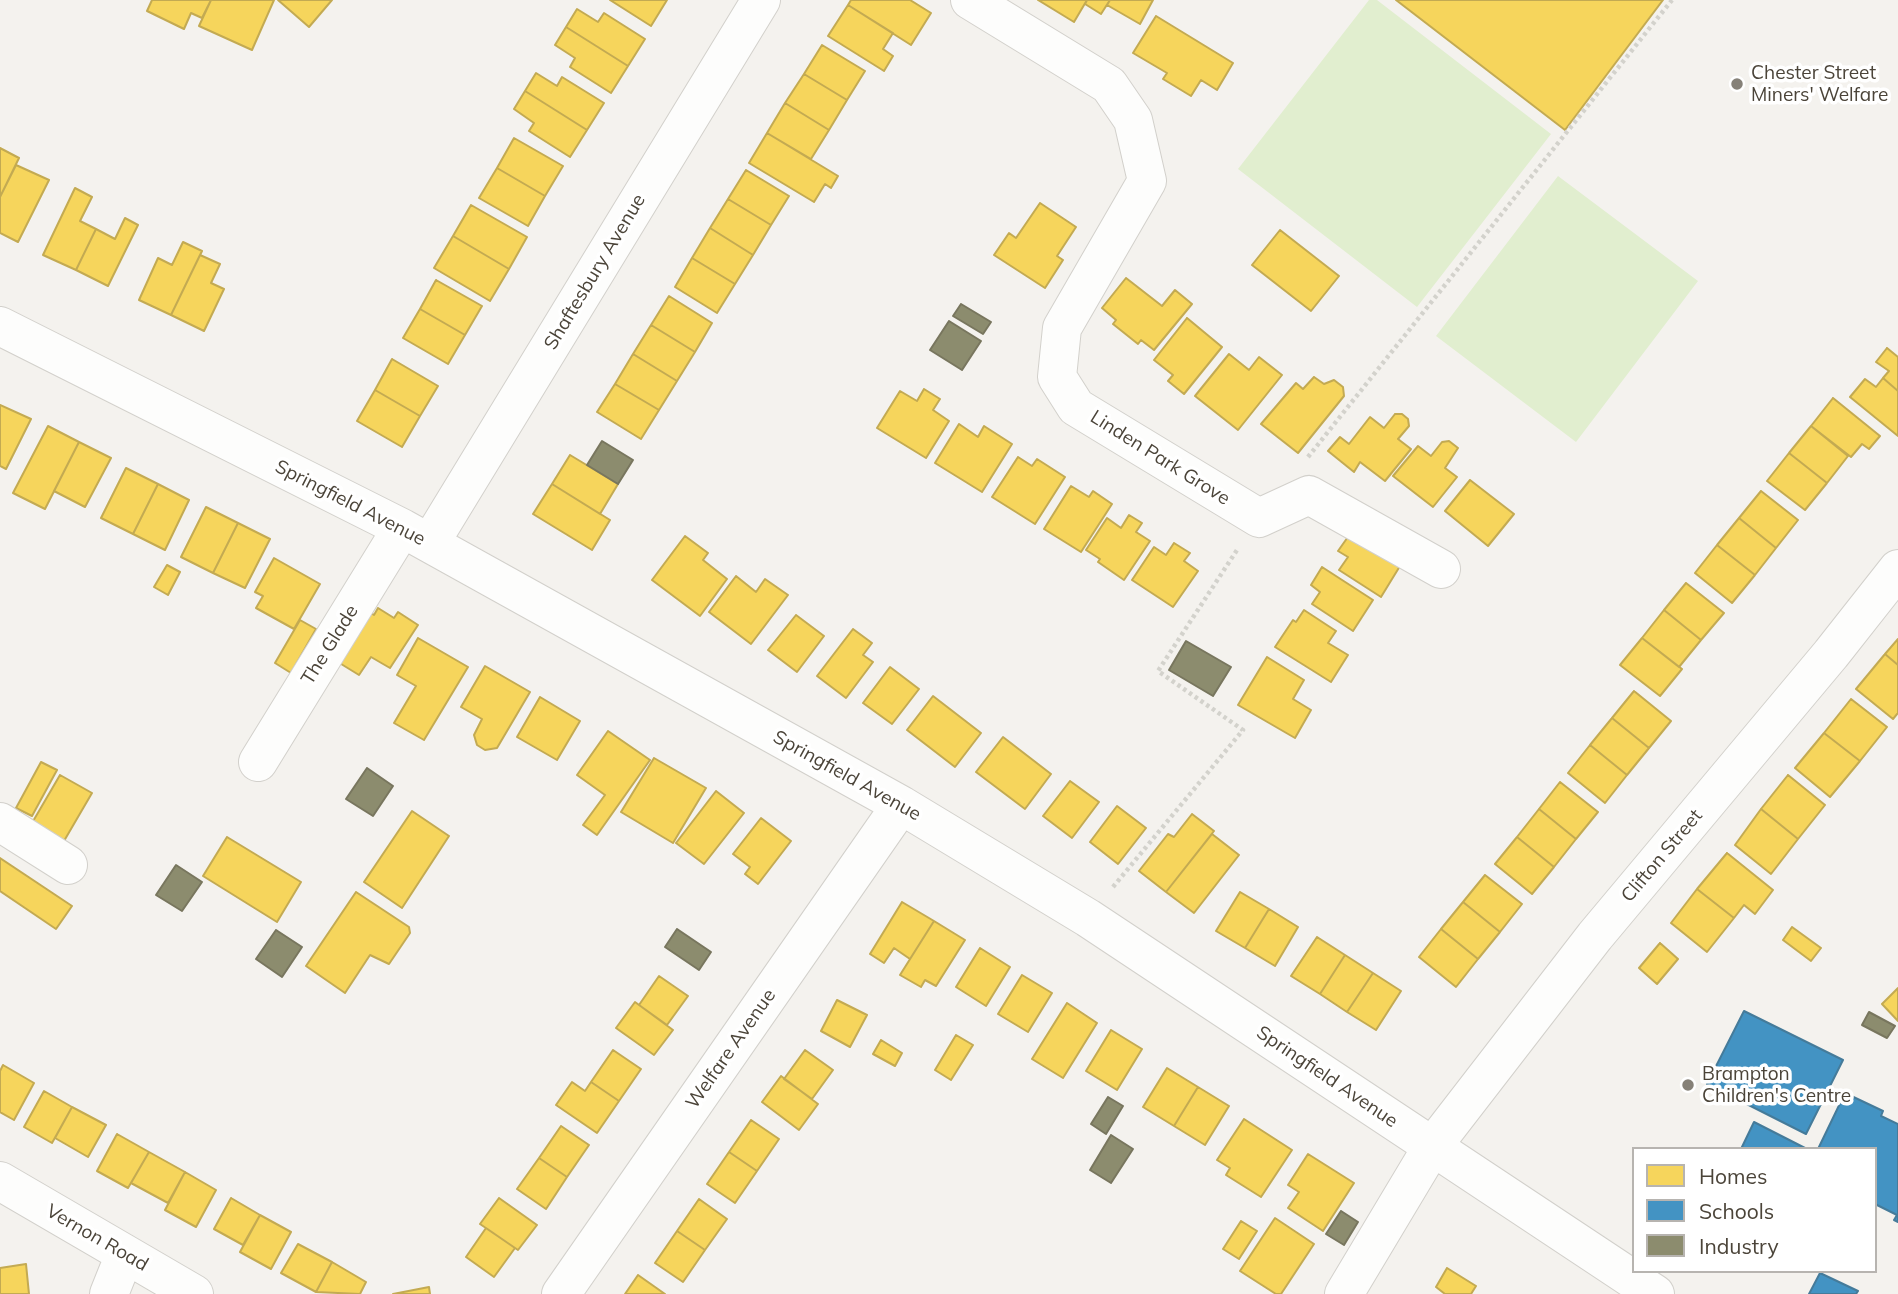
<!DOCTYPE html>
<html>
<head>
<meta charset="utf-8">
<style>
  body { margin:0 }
  #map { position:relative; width:1898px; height:1294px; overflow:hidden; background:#f4f2ee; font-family:Mulish,sans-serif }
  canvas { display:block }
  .legend { position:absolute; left:1632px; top:1147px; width:245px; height:126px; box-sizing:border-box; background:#fff; border:2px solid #b7b4b0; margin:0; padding:9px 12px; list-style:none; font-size:21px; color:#4b4439 }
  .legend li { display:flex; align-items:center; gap:14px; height:35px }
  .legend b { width:35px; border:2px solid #b7b4b0 }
</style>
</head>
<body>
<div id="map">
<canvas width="1898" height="1294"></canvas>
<ul class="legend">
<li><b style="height:19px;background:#f6d55c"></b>Homes</li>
<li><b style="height:19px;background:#4393c3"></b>Schools</li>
<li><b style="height:19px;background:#8c8c6e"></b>Industry</li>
</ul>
</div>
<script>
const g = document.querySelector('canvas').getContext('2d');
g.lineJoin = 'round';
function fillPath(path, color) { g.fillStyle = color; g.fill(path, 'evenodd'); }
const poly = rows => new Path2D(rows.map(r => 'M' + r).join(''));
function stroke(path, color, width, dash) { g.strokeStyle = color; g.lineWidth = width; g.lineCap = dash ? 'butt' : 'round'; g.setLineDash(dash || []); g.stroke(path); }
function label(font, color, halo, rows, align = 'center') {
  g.font = font + ' Mulish,sans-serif'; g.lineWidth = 7; g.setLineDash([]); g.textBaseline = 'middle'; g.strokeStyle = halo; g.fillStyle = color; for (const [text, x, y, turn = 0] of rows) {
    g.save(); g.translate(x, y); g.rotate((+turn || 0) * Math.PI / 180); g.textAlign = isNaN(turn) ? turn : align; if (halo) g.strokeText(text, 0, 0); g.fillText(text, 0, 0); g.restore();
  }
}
fillPath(poly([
  [1369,0,1377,0,1551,134,1417,307,1238,169],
  [1558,176,1698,281,1576,442,1436,336]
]), '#e1eecf');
const homes = poly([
  [152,0,211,0,202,18,191,13,184,29,147,11,152,0],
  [211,0,274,0,252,50,199,26,211,0],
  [278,0,332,0,309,27,278,0],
  [610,0,667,0,651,26,610,0],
  [851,0,910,0,931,13,911,45,848,5,851,0],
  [1038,0,1087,0,1074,22,1038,0],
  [1087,0,1110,0,1101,14,1085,4,1087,0],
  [1110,0,1153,0,1140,24,1107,5,1110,0],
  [1396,0,1663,0,1565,130,1396,0],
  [848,5,893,33,883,49,893,56,884,71,828,36,848,5],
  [577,9,598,22,604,13,645,39,628,66,566,27,577,9],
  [1156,16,1233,63,1217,90,1201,80,1191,96,1163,79,1167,73,1133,53,1156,16],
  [566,27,628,66,611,93,570,67,575,58,555,45,566,27],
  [822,45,865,71,847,100,804,74,822,45],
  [536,73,557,86,562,77,604,103,587,130,525,91,536,73],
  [804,74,847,100,829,130,785,103,804,74],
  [525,91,587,130,570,157,529,131,534,123,514,109,525,91],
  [785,103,829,130,811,159,767,133,785,103],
  [767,133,838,176,831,188,825,184,814,202,749,163,767,133],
  [514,138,563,166,545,196,497,168,514,138],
  [0,148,19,158,0,197,0,148],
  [16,165,49,180,18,242,0,233,0,197,16,165],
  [497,168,545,196,528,226,479,198,497,168],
  [746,170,789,196,771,225,728,199,746,170],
  [75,188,92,197,80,221,96,229,76,270,43,255,75,188],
  [728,199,771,225,753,255,710,228,728,199],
  [1040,203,1076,227,1057,256,1063,260,1045,288,994,255,1009,233,1016,238,1040,203],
  [471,205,527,237,509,269,453,236,471,205],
  [125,218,138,225,108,286,76,270,96,229,115,239,125,218],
  [710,228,753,255,735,284,692,258,710,228],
  [1280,230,1339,276,1311,311,1252,265,1280,230],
  [453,236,509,269,490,301,434,268,453,236],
  [183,242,202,251,171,315,139,300,158,258,172,265,183,242],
  [200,255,220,264,211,283,224,289,204,331,171,315,200,255],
  [692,258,735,284,717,313,675,287,692,258],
  [1126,278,1162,306,1175,290,1192,304,1154,350,1141,340,1138,344,1113,324,1116,320,1102,308,1126,278],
  [436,280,482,306,465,335,420,309,436,280],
  [669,296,712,323,695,352,651,325,669,296],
  [420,309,465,335,448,364,403,338,420,309],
  [1187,318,1222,347,1184,394,1168,381,1173,375,1154,360,1187,318],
  [651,325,695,352,677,381,633,354,651,325],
  [1887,348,1898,357,1898,391,1883,378,1889,371,1876,362,1887,348],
  [633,354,677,381,659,410,615,384,633,354],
  [1229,354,1249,370,1259,357,1282,375,1238,430,1195,396,1229,354],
  [392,359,438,386,420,416,375,390,392,359],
  [1314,377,1324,384,1334,380,1343,387,1344,396,1298,453,1261,424,1296,383,1303,389,1314,377],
  [1883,378,1898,391,1898,436,1850,397,1865,379,1876,387,1883,378],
  [615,384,659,410,641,439,597,412,615,384],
  [924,389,940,399,933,410,949,421,926,458,877,428,900,391,917,401,924,389],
  [375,390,420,416,402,447,357,421,375,390],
  [1833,398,1880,436,1869,449,1862,444,1851,457,1811,426,1833,398],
  [0,405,31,419,6,469,0,466,0,405],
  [1395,414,1402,414,1408,419,1409,426,1398,439,1411,449,1385,481,1360,462,1354,472,1328,451,1340,437,1349,444,1370,417,1384,428,1395,414],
  [959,424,978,437,984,426,1012,444,982,492,935,463,959,424],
  [48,426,79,442,45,509,13,493,48,426],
  [1811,426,1848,456,1827,483,1789,453,1811,426],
  [1449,441,1458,448,1445,468,1457,477,1433,507,1393,476,1418,446,1431,456,1442,442,1449,441],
  [79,442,111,458,85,507,54,491,79,442],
  [1789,453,1827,483,1805,510,1767,481,1789,453],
  [570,455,618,484,600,514,552,484,570,455],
  [1018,457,1032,466,1037,459,1065,477,1035,524,992,497,1018,457],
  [126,468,158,484,133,534,101,518,126,468],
  [1470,480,1514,514,1488,546,1445,511,1470,480],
  [158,484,189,500,165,550,133,534,158,484],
  [552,484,610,520,592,550,533,514,552,484],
  [1071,486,1089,497,1093,491,1112,504,1081,552,1044,529,1071,486],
  [1761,491,1798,520,1776,548,1739,518,1761,491],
  [206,507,238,523,213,573,181,557,206,507],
  [1129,515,1142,523,1136,532,1150,541,1124,580,1098,562,1100,559,1086,550,1107,518,1121,528,1129,515],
  [1739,518,1776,548,1755,575,1717,545,1739,518],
  [238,523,270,539,245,588,213,573,238,523],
  [1350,534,1400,566,1381,597,1339,570,1348,557,1338,551,1350,534],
  [685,536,708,553,703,560,727,579,700,616,652,580,685,536],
  [1174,543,1190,553,1184,561,1198,571,1173,607,1132,580,1154,547,1166,555,1174,543],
  [1717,545,1755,575,1732,603,1695,573,1717,545],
  [274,558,320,584,294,629,256,608,263,596,255,592,274,558],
  [167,565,180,572,168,595,154,587,167,565],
  [1322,567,1373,600,1353,631,1312,604,1320,592,1311,585,1322,567],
  [736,576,756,592,765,579,788,595,751,644,709,612,736,576],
  [1686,583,1724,613,1701,640,1664,610,1686,583],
  [378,608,394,618,398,612,418,625,390,668,371,657,359,675,333,659,365,609,374,615,378,608],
  [1304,610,1336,631,1328,643,1348,655,1331,682,1275,647,1293,620,1296,622,1304,610],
  [1664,610,1701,640,1679,667,1642,638,1664,610],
  [796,615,824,636,797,672,768,650,796,615],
  [300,620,316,629,291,673,275,663,300,620],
  [853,629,872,643,863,655,873,662,846,698,817,676,853,629],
  [418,638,468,667,424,740,394,723,416,686,397,675,418,638],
  [1642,638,1682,669,1660,696,1620,665,1642,638],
  [1898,639,1898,665,1885,654,1898,639],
  [1885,654,1898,665,1898,713,1893,719,1856,689,1885,654],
  [1267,657,1304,680,1293,699,1311,710,1295,738,1238,705,1267,657],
  [485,666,530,692,497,748,485,750,477,745,474,735,482,719,461,707,485,666],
  [890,667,919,689,892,724,863,703,890,667],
  [1634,691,1671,721,1649,748,1612,718,1634,691],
  [933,696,981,733,955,767,907,730,933,696],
  [540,697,580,721,557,760,517,737,540,697],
  [1851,699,1887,727,1860,761,1824,733,1851,699],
  [1612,718,1649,748,1627,775,1590,745,1612,718],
  [608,731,650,760,597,835,583,825,605,795,577,775,608,731],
  [1824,733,1860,761,1830,797,1795,768,1824,733],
  [1003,737,1051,774,1025,809,976,772,1003,737],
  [1590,745,1627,775,1605,803,1568,773,1590,745],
  [654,758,706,788,673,843,621,812,654,758],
  [41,762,57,770,32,816,16,808,41,762],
  [60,775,92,793,64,841,32,823,60,775],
  [1788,775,1825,805,1798,839,1761,809,1788,775],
  [1070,781,1099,802,1072,838,1043,816,1070,781],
  [1560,782,1598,812,1576,839,1539,809,1560,782],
  [716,791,744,813,704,864,676,843,716,791],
  [1117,806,1146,828,1118,864,1090,842,1117,806],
  [1539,809,1576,839,1554,867,1517,837,1539,809],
  [1761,809,1798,839,1771,874,1735,845,1761,809],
  [412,811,449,836,402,908,364,882,412,811],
  [1192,814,1214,831,1166,892,1139,871,1168,834,1174,837,1192,814],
  [761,818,791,841,758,884,745,874,750,867,733,854,761,818],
  [1212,834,1239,855,1194,913,1166,892,1212,834],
  [227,837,301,882,277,922,203,876,227,837],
  [1517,837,1554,867,1532,894,1495,864,1517,837],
  [1727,853,1773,890,1755,914,1744,905,1734,918,1697,889,1727,853],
  [0,858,72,906,56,929,0,891,0,858],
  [1485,875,1522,904,1500,932,1463,902,1485,875],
  [1697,889,1734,918,1707,952,1671,923,1697,889],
  [356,892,409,927,410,933,389,964,370,955,345,993,306,966,356,892],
  [1240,892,1269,909,1245,948,1216,931,1240,892],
  [902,902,934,921,910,959,894,948,884,963,870,954,902,902],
  [1463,902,1500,932,1478,959,1441,929,1463,902],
  [1269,909,1298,927,1275,966,1245,948,1269,909],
  [934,921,965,940,936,986,925,980,921,987,900,975,934,921],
  [1792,927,1821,948,1811,961,1783,940,1792,927],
  [1441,929,1478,959,1456,987,1419,957,1441,929],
  [1317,937,1345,955,1320,994,1291,976,1317,937],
  [1660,943,1678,959,1657,984,1639,968,1660,943],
  [980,948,1010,967,986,1006,956,987,980,948],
  [1345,955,1373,973,1347,1012,1320,994,1345,955],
  [1373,973,1401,991,1376,1030,1347,1012,1373,973],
  [1022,975,1052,993,1028,1032,998,1014,1022,975],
  [659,976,688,996,667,1025,639,1005,659,976],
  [1898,988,1898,1021,1882,1004,1898,988],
  [837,1000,867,1015,850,1047,821,1031,837,1000],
  [635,1002,673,1030,654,1055,616,1028,635,1002],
  [1067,1003,1097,1023,1063,1078,1032,1059,1067,1003],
  [1111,1030,1142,1049,1117,1090,1086,1071,1111,1030],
  [956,1035,973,1045,951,1080,935,1070,956,1035],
  [881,1040,902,1053,895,1066,873,1054,881,1040],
  [613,1050,641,1069,619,1101,591,1082,613,1050],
  [805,1050,833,1070,812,1099,784,1079,805,1050],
  [3,1065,34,1083,14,1120,0,1112,0,1071,3,1065],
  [1167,1068,1198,1087,1174,1126,1143,1107,1167,1068],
  [781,1076,818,1104,799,1130,762,1102,781,1076],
  [572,1082,585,1091,591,1082,619,1101,597,1133,556,1105,572,1082],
  [1198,1087,1229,1106,1205,1145,1174,1126,1198,1087],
  [44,1091,72,1107,52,1143,24,1127,44,1091],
  [72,1107,106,1125,88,1157,55,1138,72,1107],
  [1244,1119,1292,1150,1261,1197,1226,1175,1230,1168,1217,1160,1244,1119],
  [751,1120,779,1139,757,1171,729,1152,751,1120],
  [561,1126,589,1145,567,1177,539,1158,561,1126],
  [117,1134,149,1152,128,1188,97,1171,117,1134],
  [149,1152,185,1172,168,1203,131,1183,149,1152],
  [729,1152,757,1171,735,1203,707,1184,729,1152],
  [1308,1154,1354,1183,1323,1231,1288,1208,1299,1192,1288,1185,1308,1154],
  [539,1158,567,1177,546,1209,517,1189,539,1158],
  [185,1172,216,1190,196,1227,165,1210,185,1172],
  [231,1198,260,1215,243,1245,214,1229,231,1198],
  [499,1198,537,1225,518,1250,480,1224,499,1198],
  [699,1199,727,1219,705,1250,677,1231,699,1199],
  [260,1215,291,1232,271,1269,240,1252,260,1215],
  [1275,1218,1314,1244,1281,1294,1276,1294,1240,1271,1275,1218],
  [1241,1221,1257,1231,1239,1259,1223,1249,1241,1221],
  [486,1228,515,1248,494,1277,466,1257,486,1228],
  [677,1231,705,1250,683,1282,655,1263,677,1231],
  [298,1244,332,1262,316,1292,281,1273,298,1244],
  [332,1262,366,1282,360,1294,316,1292,332,1262],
  [26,1264,29,1294,0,1294,0,1268,26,1264],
  [1447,1268,1476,1286,1471,1294,1445,1294,1436,1287,1447,1268],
  [638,1275,665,1294,625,1294,638,1275],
  [429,1287,430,1294,393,1294,429,1287]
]);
fillPath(homes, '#f6d55c');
stroke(homes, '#c3aa52', 2);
const schools = poly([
  [1744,1011,1843,1060,1806,1134,1707,1084,1744,1011],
  [1845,1093,1883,1111,1881,1116,1898,1124,1898,1222,1894,1220,1897,1215,1875,1204,1875,1149,1818,1149,1845,1093],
  [1754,1122,1805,1148,1805,1149,1741,1149,1754,1122],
  [1820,1273,1858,1291,1856,1294,1809,1294,1820,1273]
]);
fillPath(schools, '#4393c3');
stroke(schools, '#457b9a', 2);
const industry = poly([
  [961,304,991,322,983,334,953,316,961,304],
  [949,321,981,341,962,370,930,350,949,321],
  [602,441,633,460,618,484,587,465,602,441],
  [1186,641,1231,667,1213,696,1169,670,1186,641],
  [367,768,393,786,373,816,346,799,367,768],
  [176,865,202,882,182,911,156,895,176,865],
  [677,929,711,952,699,970,665,947,677,929],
  [276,930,302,947,282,977,256,959,276,930],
  [1869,1012,1895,1026,1887,1038,1862,1025,1869,1012],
  [1108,1097,1123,1106,1106,1134,1091,1124,1108,1097],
  [1111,1135,1133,1149,1111,1183,1090,1170,1111,1135],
  [1341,1211,1358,1222,1344,1245,1326,1234,1341,1211]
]);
fillPath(industry, '#8c8c6e');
stroke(industry, '#78765e', 2);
const minor = poly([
  [970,0,1109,85,1133,120,1147,181,1062,328,1057,377,1076,407,1259,518,1309,495,1441,569],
  [0,326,402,528,901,805,1088,918,1655,1294],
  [430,543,761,0],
  [258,762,402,528],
  [0,822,68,865],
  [0,1181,194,1294],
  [109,1294,125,1254],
  [561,1294,901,805],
  [1344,1294,1432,1147,1595,936,1831,654,1898,569]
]);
stroke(minor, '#d2d0cb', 40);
stroke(poly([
  [1308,457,1672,0],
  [1113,887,1243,730,1158,671,1237,550]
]), '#d3d2cc', 4.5, [3.5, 3.5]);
stroke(minor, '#fdfdfc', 38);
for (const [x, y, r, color] of [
  [1737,84,7,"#868178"],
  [1688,1085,7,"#868178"]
]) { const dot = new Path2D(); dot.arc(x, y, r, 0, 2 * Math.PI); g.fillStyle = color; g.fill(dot); stroke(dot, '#fff', 2.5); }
label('19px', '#4b4439', '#fff', [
  ["Chester Street",1751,73],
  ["Miners' Welfare",1751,95],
  ["Brampton",1702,1074],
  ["Children's Centre",1702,1096]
], 'left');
label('19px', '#4b4439', '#fff', [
  ["Shaftesbury Avenue",595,272,-59],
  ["Linden Park Grove",1160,458,32],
  ["Springfield Avenue",350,503,27],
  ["The Glade",330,645,-58],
  ["Springfield Avenue",847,776,29],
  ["Clifton Street",1662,856,-50],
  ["Welfare Avenue",731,1049,-55],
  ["Springfield Avenue",1327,1077,34],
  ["Vernon Road",97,1238,30]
]);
</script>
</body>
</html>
